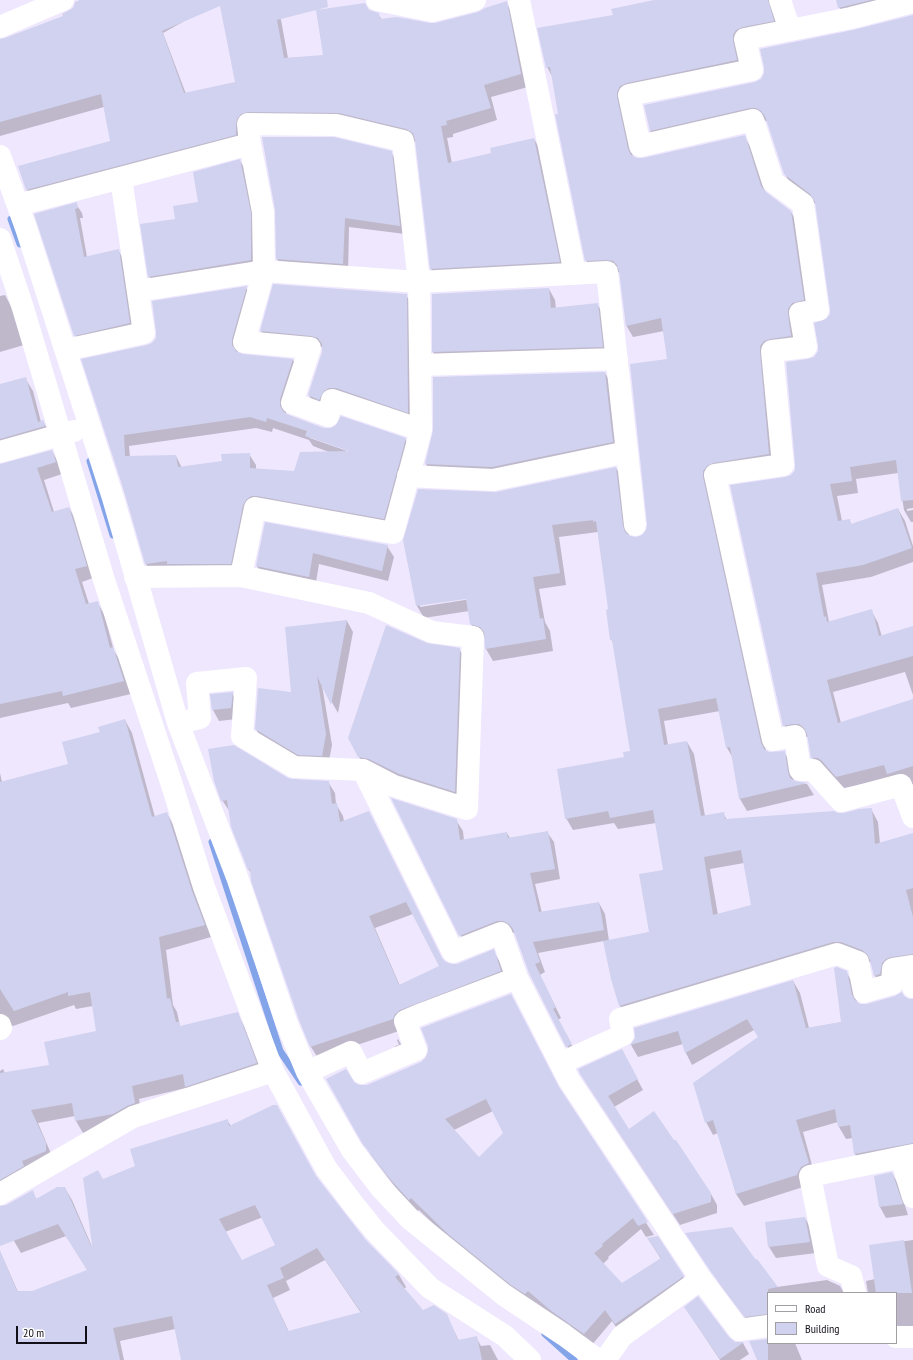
<!DOCTYPE html>
<html>
<head>
<meta charset="utf-8">
<style>
  body { margin:0 }
  #map { position:relative; width:913px; height:1360px; overflow:hidden; background:#efe7fe; font-family:"PT Sans Narrow",sans-serif }
  canvas { display:block }
  .legend { position:absolute; left:767px; top:1292px; width:130px; height:52px; box-sizing:border-box; background:#fff; border:1px solid #a19fa3; margin:0; padding:5px 7px; list-style:none; font-size:12px; color:#130f19 }
  .legend li { display:flex; align-items:center; gap:8px; height:20px }
  .legend b { width:20px; border:1px solid #a19fa3 }
  .scale { position:absolute; left:16px; top:1326px; width:71px; height:18px; box-sizing:border-box; border:2px solid #130f19; border-top:0; padding-left:5px; font-size:12px; line-height:14px; white-space:nowrap; color:#130f19; -webkit-text-stroke:3px #fff; paint-order:stroke }
</style>
</head>
<body>
<div id="map">
<canvas width="913" height="1360"></canvas>
<ul class="legend">
<li><b style="height:5px;background:#fff"></b>Road</li>
<li><b style="height:11px;background:#d0d2ef"></b>Building</li>
</ul>
<div class="scale">20 m</div>
</div>
<script>
const g = document.querySelector('canvas').getContext('2d');
g.lineJoin = 'round';
function fillPath(path, color) { g.fillStyle = color; g.fill(path, 'evenodd'); }
const poly = rows => new Path2D(rows.map(r => 'M' + r).join(''));
function stroke(path, color, width, dash) { g.strokeStyle = color; g.lineWidth = width; g.lineCap = dash ? 'butt' : 'round'; g.setLineDash(dash || []); g.stroke(path); }
fillPath(poly([
  [80,0,196,0,199,13,163,33,186,94,236,83,274,7,281,20,288,58,324,56,368,10,378,14,382,20,435,24,479,13,506,2,513,15,528,87,491,97,497,120,453,134,453,137,447,138,452,163,493,154,534,139,541,151,566,274,438,281,431,269,417,143,414,141,255,123,242,138,34,202,27,190,111,142,104,107,0,136,0,40,65,17,74,8,76,3],
  [656,0,773,0,780,33,750,39,743,72,634,95,623,110,633,157,636,159,643,159,744,136,751,148,766,194,791,212,798,224,810,312,798,348,777,351,776,466,709,490,766,751,769,753,784,752,791,764,794,782,807,784,814,795,747,811,740,799,733,758,727,748,720,711,664,721,668,745,687,742,694,754,705,816,723,813,727,820,838,814,871,809,878,822,880,844,913,834,913,966,882,988,875,976,872,963,849,954,627,1018,620,1006,612,979,604,941,538,953,545,972,540,975,561,1018,558,1020,577,1055,573,1057,567,1046,516,934,510,931,466,946,393,800,456,820,463,831,464,841,507,833,510,838,547,832,554,842,560,879,535,884,542,913,599,903,605,914,609,941,650,932,665,871,656,823,618,829,614,823,573,830,566,818,631,751,614,645,611,639,609,610,598,532,559,537,566,585,539,589,545,622,550,631,553,651,493,661,486,649,486,638,478,636,471,624,469,611,424,618,417,606,496,493,616,468,623,480,629,537,636,538,643,536,648,530,668,359,664,331,633,337,626,325,621,273,614,271,593,273,586,260,553,78,547,67,614,16],
  [470,597,471,599,420,607,420,605],
  [744,863,752,906,718,915,710,869],
  [838,0,913,0,846,20,839,7],
  [913,16,913,508,907,509,907,511,913,510,913,522,911,522,904,510,898,473,856,479,858,493,837,496,842,521,849,520,852,525,898,509,905,521,913,546,913,562,871,577,822,585,829,622,871,610,878,623,882,637,913,627,913,695,905,672,833,692,841,723,913,705,913,785,910,781,890,778,844,788,819,770,812,757,808,737,800,736,791,737,784,725,785,478,792,475,796,470,808,360,815,357,819,351,827,320,831,315,831,309,817,205,792,187,785,174,768,122,764,120,658,143,650,131,755,83,854,31],
  [391,152,396,161,405,234,349,227,348,273,283,268,277,259],
  [240,161,248,174,258,228,259,274,157,290,149,276,176,220,199,203],
  [76,204,82,213,83,218,80,218,87,257,118,250,124,260,135,332,80,344,75,335,35,214],
  [246,288,252,298,238,353,243,355,293,360,299,370,286,410,286,414,324,429,405,439,411,450,390,529,264,506,237,574,152,574,146,564,105,427,147,346],
  [256,428,272,432,273,428,309,440,313,446,329,452,294,472,256,469,256,465,249,454,223,462,182,468,176,456,130,457,129,446],
  [310,436,354,452,353,453,310,438],
  [549,289,555,300,556,309,597,304,604,315,608,358,440,363,433,352],
  [5,295,12,308,24,345,0,352,0,296],
  [406,295,412,305,413,422,314,405,309,395,323,352,323,348,318,345,267,341,261,331],
  [605,373,610,382,618,452,498,477,431,474,426,464,434,430],
  [25,378,33,391,41,422,43,421,50,434,0,454,0,385],
  [52,451,59,464,62,474,44,480,54,512,69,508,76,520,93,578,82,582,89,604,97,602,104,614,114,651,120,660,131,694,71,708,68,703,0,718,0,465],
  [266,524,387,546,394,557,388,581,319,564,315,588,263,577,257,566],
  [347,621,353,632,338,713,322,685,332,745,328,766,305,765,262,740,256,729,292,693,286,628],
  [459,649,466,660,461,803,366,768,359,757],
  [232,693,238,704,237,719,219,721,213,710],
  [125,720,132,733,155,817,167,814,174,826,199,904,211,937,166,950,173,1005,177,1012,180,1026,181,1027,237,1013,244,1026,263,1076,193,1099,186,1088,139,1099,142,1116,83,1133,76,1121,75,1116,38,1123,52,1156,0,1196,0,1071,3,1069,5,1073,50,1066,97,1032,93,1006,76,1009,74,1005,13,1026,10,1025,0,1027,0,773,2,782,69,765,101,732],
  [288,779,328,782,335,793,336,804,343,816,344,821,369,812,443,961,451,965,457,965,493,951,500,962,507,982,399,1031,318,1058,311,1047,252,874,248,869,230,812,222,800],
  [413,914,440,967,400,986,375,928],
  [846,972,854,985,857,1003,860,1005,868,1005,904,997,909,1000,913,1000,913,1156,862,1166,855,1154,853,1138,846,1139,839,1127,838,1122,803,1132,815,1176,803,1187,744,1206,736,1194,718,1133,713,1135,706,1122,759,1037,754,1030,692,1065,686,1053,683,1044,638,1057,631,1045,636,1038,793,981,800,993,809,1028,842,1022],
  [398,1039,404,1050,401,1056,395,1046,399,1045,397,1040],
  [628,1062,643,1090,614,1107,629,1130,711,1194,717,1205,717,1213,680,1225,585,1081],
  [327,1079,354,1084,360,1086,561,1093,654,1235,646,1237,641,1229,608,1257,609,1258,603,1264,622,1285,661,1259,648,1239,683,1276,690,1289,622,1336,612,1321,591,1346,558,1323,536,1303,532,1306,456,1246,419,1210,417,1211,399,1192,371,1155],
  [493,1111,504,1134,479,1158,454,1130],
  [227,1120,231,1126,316,1178,365,1240,399,1275,406,1287,404,1289,423,1311,446,1314,459,1341,476,1337,481,1346,490,1345,498,1360,182,1360,175,1329,120,1341,124,1360,0,1360,0,1251,18,1292,32,1292,88,1271,66,1236,21,1253,14,1241,7,1206,32,1191,37,1200,65,1188,72,1200,93,1249,103,1180,136,1167],
  [263,1217,276,1246,242,1261,225,1232],
  [325,1260,361,1313,289,1332,273,1298,290,1290,286,1281],
  [892,1173,898,1184,908,1215,886,1218,880,1207],
  [805,1218,811,1229,816,1253,776,1258,769,1247],
  [913,1240,913,1337,896,1339,896,1293,868,1293,866,1281,875,1279,870,1246],
  [694,1245,757,1260,777,1287,827,1280,840,1286,844,1293,768,1293,768,1326,753,1328,720,1284],
  [692,1318,734,1343,743,1343,749,1354,740,1360,720,1360],
  [768,1340,768,1343,795,1343,802,1360,758,1360]
]), '#0003');
stroke(poly([
  [11,219,20,244],
  [90,461,113,535],
  [212,842,280,1051,301,1082],
  [545,1334,574,1360]
]), '#83a4e9', 7);
fillPath(poly([
  [81,0,327,0,328,7,277,20,284,58,323,55,316,10,365,3,369,10,379,13,380,19,397,17,430,23,435,23,478,12,485,8,507,1,521,74,484,85,491,108,446,121,447,125,441,126,448,163,491,153,490,148,534,138,560,262,430,269,415,140,413,133,406,129,339,113,248,112,241,114,237,119,236,125,236,135,26,190,18,166,110,141,101,94,0,122,0,39,5,38,63,16,62,14,73,8,75,2],
  [220,6,235,82,184,93,162,31],
  [654,0,768,0,774,21,743,27,736,30,733,35,733,41,737,60,627,83,620,86,617,92,617,97,628,149,631,155,637,158,643,158,745,135,761,186,766,192,791,211,804,300,792,303,788,309,788,315,791,336,770,339,764,341,760,346,760,352,769,454,713,463,707,466,703,471,703,477,761,743,764,749,769,752,785,751,788,772,790,778,795,781,808,783,739,799,730,747,726,748,716,698,658,709,664,745,687,741,701,816,724,812,725,819,834,811,838,813,844,813,859,809,872,808,875,844,913,833,913,888,906,890,913,917,913,954,891,957,886,959,882,963,880,974,874,976,870,960,867,954,862,950,841,942,833,942,619,1006,611,979,603,941,649,932,639,874,663,870,653,810,610,818,608,811,565,819,557,769,624,757,623,752,630,751,612,640,610,640,606,610,608,609,596,521,593,522,593,520,552,525,560,573,533,577,540,619,543,618,546,639,485,649,484,632,480,627,470,624,466,599,416,606,403,540,418,489,496,492,616,467,623,526,625,532,630,536,636,537,642,535,646,530,647,524,630,364,667,359,661,318,626,326,619,271,617,265,613,261,607,260,585,261,555,114,558,114,550,67,546,68,537,28,613,15,611,9],
  [741,850,751,905,713,915,704,857],
  [836,0,871,0,838,8],
  [913,15,913,500,901,501,896,460,850,467,852,481,830,484,838,521,850,519,851,524,898,508,912,548,863,565,816,573,824,617,826,616,827,622,872,609,879,636,913,626,913,656,827,680,838,723,913,699,913,766,887,774,884,765,836,777,822,761,818,758,811,758,807,734,804,728,799,724,793,724,783,726,730,485,785,477,791,475,795,470,795,464,786,362,807,359,814,357,818,351,818,345,814,323,826,319,830,314,830,309,815,202,810,194,784,174,765,116,761,111,756,108,750,108,650,131,644,105,755,82,761,79,764,73,764,67,760,49,853,30],
  [262,137,334,137,392,151,400,226,345,218,343,264,276,259,275,210],
  [240,159,251,213,251,260,148,277,140,224,175,219,173,206,198,202,193,172],
  [77,202,78,208,75,209,84,257,119,249,130,323,74,336,34,214],
  [273,284,407,294,408,413,336,388,329,388,324,391,319,400,308,395,322,352,322,344,318,338,311,336,260,331],
  [247,286,232,339,232,345,236,351,243,354,293,359,280,399,280,406,283,411,288,415,324,428,331,428,336,425,341,416,406,438,384,519,257,496,251,496,246,500,243,505,231,564,167,564,167,561,145,564,125,494,81,359,147,345,152,343,156,338,156,332,152,301],
  [250,417,266,422,267,418,307,431,305,436,349,451,300,452,294,471,250,468,250,453,221,454,222,461,178,467,176,455,125,456,124,435],
  [549,288,551,308,598,303,603,347,432,352,432,294],
  [605,372,613,442,492,467,425,464,433,430,433,377],
  [26,377,38,422,43,420,45,426,0,439,0,384],
  [52,450,56,462,37,468,52,512,69,507,87,566,75,569,86,604,98,601,110,648,113,647,124,681,63,696,62,691,0,704,0,464],
  [265,522,388,545,382,571,313,553,309,577,256,566],
  [347,620,331,705,317,676,326,734,322,756,298,755,255,729,258,688,291,692,285,627],
  [386,625,427,643,460,648,455,792,399,774,369,759,358,757,348,738],
  [233,692,231,708,212,710,210,694],
  [125,719,152,817,167,812,192,891,205,925,159,937,167,999,170,998,176,1022,179,1022,180,1026,238,1012,257,1063,185,1087,183,1074,132,1086,135,1103,127,1106,113,1114,75,1121,72,1103,31,1110,46,1143,46,1151,22,1161,24,1166,0,1180,0,1073,49,1065,44,1042,96,1031,90,992,68,996,68,992,14,1011,0,989,0,782,68,764,62,742,100,732,98,727],
  [234,745,288,778,293,779,329,781,332,804,337,803,340,822,369,811,442,958,446,962,452,964,457,964,494,949,501,971,400,1010,395,1014,393,1019,310,1047,299,1020,251,881,250,869,248,870,231,827,227,800,221,801,214,781,208,749],
  [406,902,439,966,399,985,369,916],
  [391,798,457,819,460,840,507,832,508,838,548,831,555,869,530,873,539,912,599,902,604,930,533,942,540,962,535,964,556,1007,553,1009,572,1044,566,1047,529,973,513,929,509,924,503,921,497,921,459,936],
  [837,967,847,971,852,995,855,1000,860,1004,867,1004,895,996,902,992,904,996,909,999,913,999,913,1143,854,1154,850,1125,838,1127,835,1109,796,1120,809,1163,801,1167,797,1174,797,1175,736,1194,713,1120,705,1123,693,1083,758,1037,747,1019,685,1053,678,1031,630,1045,635,1038,634,1028,793,980,806,1028,841,1022,834,968],
  [511,994,559,1087,648,1222,638,1226,633,1218,602,1244,603,1246,594,1253,622,1283,661,1258,647,1238,658,1236,684,1276,615,1324,605,1310,584,1334,550,1310,528,1291,525,1294,511,1285,448,1234,411,1198,409,1200,391,1180,362,1143,326,1079,346,1069,355,1083,360,1085,367,1085,421,1062,426,1057,428,1051,428,1046,421,1028],
  [486,1099,503,1133,479,1157,445,1119],
  [622,1049,638,1079,608,1096,629,1129,654,1111,674,1140,676,1140,711,1193,711,1202,673,1214,580,1074,578,1069],
  [273,1105,277,1105,316,1176,365,1239,399,1274,395,1277,423,1310,434,1305,447,1314,458,1340,477,1336,482,1360,181,1360,172,1316,113,1328,120,1360,0,1360,0,1251,17,1291,32,1291,87,1270,58,1224,0,1246,0,1206,6,1205,33,1190,36,1199,57,1187,65,1187,91,1246,92,1245,83,1178,98,1170,103,1179,135,1166,130,1149,228,1119,229,1126],
  [255,1205,275,1245,242,1260,219,1219],
  [317,1248,361,1312,288,1331,267,1285,284,1278,280,1268],
  [892,1172,903,1204,879,1207,874,1176],
  [805,1217,810,1242,768,1247,765,1222],
  [732,1227,756,1260,757,1259,778,1287,768,1289,768,1314,745,1317,711,1272,685,1233],
  [904,1240,912,1293,876,1293,869,1245],
  [698,1296,729,1337,735,1342,744,1342,720,1359,684,1307],
  [768,1339,768,1360,757,1360,749,1341]
]), '#d0d2ef');
stroke(poly([
  [377,0,432,11,475,0],
  [519,0,575,274],
  [780,0,790,30],
  [913,2,851,18,745,39,752,70,629,95,640,146,753,120,773,182,803,204,818,310,800,313,806,347,772,351,783,465,715,475,773,740,795,736,800,770,813,770,841,801,901,785,913,817],
  [0,27,63,0],
  [250,144,263,212,264,271,419,282,607,272,635,525],
  [0,156,26,228,113,498,178,723,237,877,287,1024,307,1072,352,1150,381,1188,410,1219,504,1295,564,1335,598,1360],
  [18,205,250,144,248,124,336,125,403,141,419,282,421,430,393,533,255,508,241,576],
  [0,239,23,308,103,577,171,782,204,887,273,1071],
  [138,291,264,271,244,342,310,348,292,403,328,416,332,400,421,430],
  [66,350,144,333,121,178],
  [420,365,617,359],
  [0,452,74,431],
  [408,476,493,480,627,452],
  [135,577,241,576,369,603,432,632,473,637,467,809,394,786,363,770],
  [178,723,200,718,197,683,246,678,242,736,294,767,363,770,453,952,501,933,517,978],
  [908,967,913,987],
  [0,1025,1,1028,0,1029],
  [561,1063,623,1035,620,1019,837,954,858,962,864,992,892,984,893,969,913,966],
  [307,1072,351,1052,362,1073,416,1050,405,1021,419,1015,517,978,569,1080,701,1279],
  [901,1158,913,1197],
  [0,1194,133,1117,273,1071,326,1168,354,1205,375,1231,430,1288,505,1336,530,1360],
  [855,1293,851,1276,828,1266,810,1176,913,1155],
  [896,1337,913,1337],
  [605,1360,622,1336,701,1279,739,1330,768,1326]
]), '#fff', 22);
</script>
</body>
</html>
